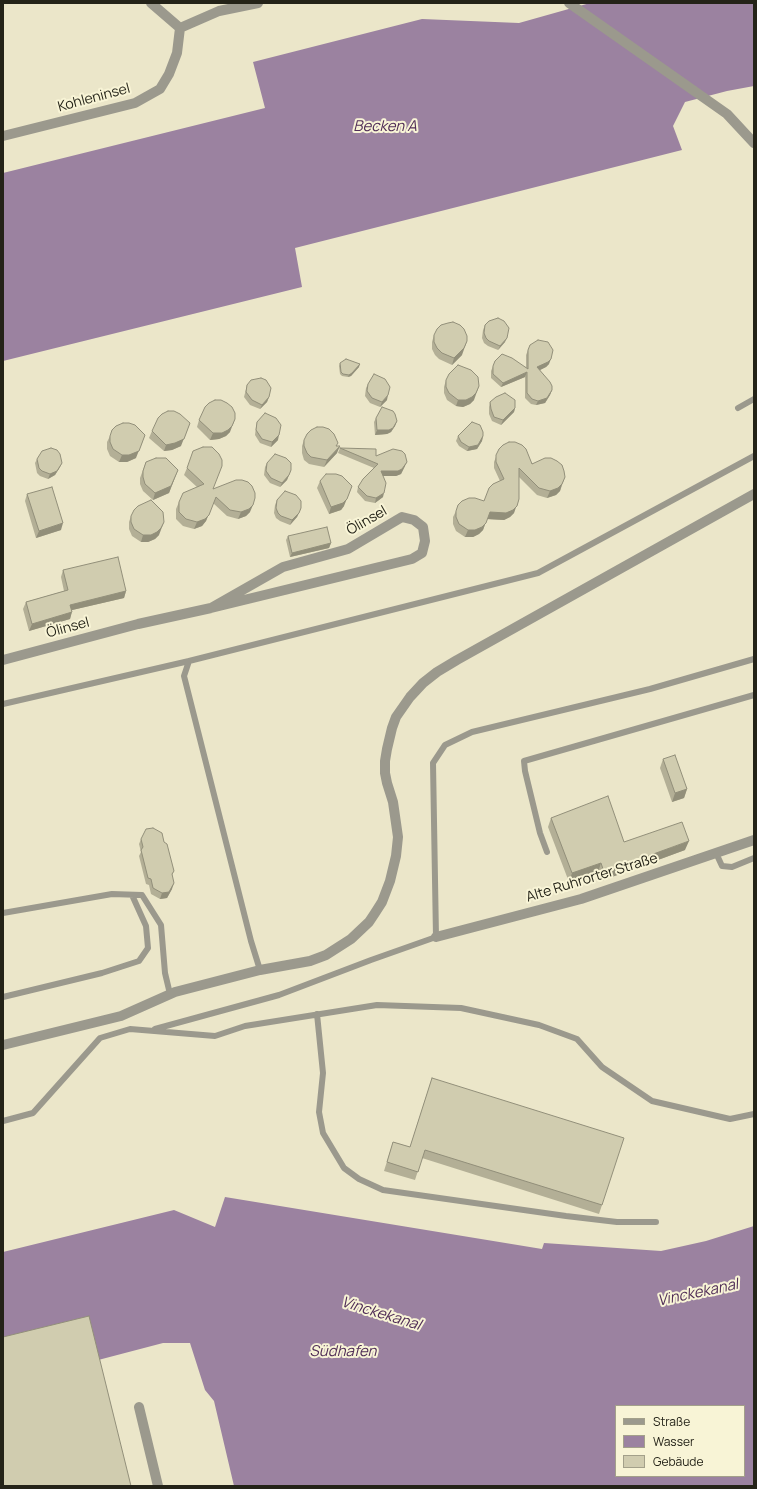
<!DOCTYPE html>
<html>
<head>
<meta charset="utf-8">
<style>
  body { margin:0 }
  #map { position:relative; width:757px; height:1489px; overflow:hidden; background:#ebe6c9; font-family:Manrope,sans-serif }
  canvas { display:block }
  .frame { position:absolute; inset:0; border:4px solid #242318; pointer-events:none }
  .legend { position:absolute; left:615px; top:1405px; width:130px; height:72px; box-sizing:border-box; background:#f8f4d6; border:1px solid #a3a08a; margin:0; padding:5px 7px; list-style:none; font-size:12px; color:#242318 }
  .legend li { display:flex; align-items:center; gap:8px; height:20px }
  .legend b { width:20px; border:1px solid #a3a08a }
</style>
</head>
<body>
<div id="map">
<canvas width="757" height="1489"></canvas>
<div class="frame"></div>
<ul class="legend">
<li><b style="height:5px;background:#9b998d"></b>Straße</li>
<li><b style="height:11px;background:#9b82a0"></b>Wasser</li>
<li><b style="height:11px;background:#d0ccaf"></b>Gebäude</li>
</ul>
</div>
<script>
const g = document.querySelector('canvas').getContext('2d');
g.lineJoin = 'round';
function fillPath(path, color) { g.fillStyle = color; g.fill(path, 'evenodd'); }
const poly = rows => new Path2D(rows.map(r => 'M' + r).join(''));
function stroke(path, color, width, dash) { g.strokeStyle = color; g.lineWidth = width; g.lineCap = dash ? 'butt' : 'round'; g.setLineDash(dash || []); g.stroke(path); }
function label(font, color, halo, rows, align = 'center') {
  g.font = font + ' Manrope,sans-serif'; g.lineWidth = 4; g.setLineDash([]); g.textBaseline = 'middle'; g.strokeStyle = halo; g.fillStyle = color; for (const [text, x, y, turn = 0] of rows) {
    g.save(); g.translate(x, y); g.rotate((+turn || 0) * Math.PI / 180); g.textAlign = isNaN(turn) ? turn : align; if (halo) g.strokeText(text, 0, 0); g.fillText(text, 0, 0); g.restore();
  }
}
fillPath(poly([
  [590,3,754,3,754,86,727,91,685,102,673,126,682,150,295,248,302,287,3,361,3,173,265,108,253,62,422,19,519,23],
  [225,1197,542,1249,544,1243,661,1251,706,1241,754,1226,754,1486,234,1486,214,1401,205,1390,190,1343,163,1343,3,1385,3,1252,174,1210,215,1227],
  [616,1406,744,1406,744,1476,616,1476]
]), '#9b82a0');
stroke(poly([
  [738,408,754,399],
  [189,661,538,573,754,456],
  [3,704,189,661,184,676,251,941,260,970],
  [547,852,540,833,525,771,524,761,754,695],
  [716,853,722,866,732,867,754,858],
  [3,913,112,894,142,895,161,925,165,973,170,994],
  [3,997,102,973,139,961,148,948,146,926,132,895],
  [317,1014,323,1073,319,1112,323,1133,344,1168,359,1179,383,1190,566,1216,617,1222,656,1222],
  [155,1029,279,995,371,960,436,937,433,763,445,745,472,732,650,689,754,659],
  [3,1121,33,1113,100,1038,130,1029,215,1036,245,1026,377,1005,461,1008,539,1025,577,1039,602,1067,652,1101,730,1119,754,1114]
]), '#9b998d', 6);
stroke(poly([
  [151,3,180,28],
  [569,3,727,114,754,143],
  [180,28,219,11,258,3],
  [3,136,135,103,160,89,169,74,177,53,180,28],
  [3,660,138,624,211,608,412,559,422,553,425,541,423,527,414,520,402,517,348,549,283,567,211,608],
  [436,937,581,899,754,840],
  [3,1045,121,1016,175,992,260,970,310,961,326,955,351,939,369,922,375,913,382,902,390,881,396,856,398,837,393,802,387,783,385,773,385,761,387,749,392,728,396,717,410,697,423,683,437,672,457,660,754,494],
  [139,1407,158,1486]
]), '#9b998d', 10);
fillPath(poly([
  [485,325,505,342,498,350,488,346,484,343,482,338,483,330],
  [434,335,462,355,452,365,439,359,435,355,432,349,432,342],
  [530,345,549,364,546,367,540,370,552,390,550,395,545,403,536,405,531,404,525,398,525,377,501,387,491,378,491,371,495,361,526,367,526,355],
  [340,363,359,367,351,376,348,377,342,376,340,374,339,366],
  [446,380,474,400,470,404,463,407,456,406,447,400,444,393,444,387],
  [368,384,387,400,380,407,370,403,365,396,366,388],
  [247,385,269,397,267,402,260,409,250,405,244,397],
  [490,402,515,408,514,412,501,425,492,421,489,414,489,407],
  [376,418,397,421,395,426,391,432,387,434,375,435,374,422],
  [199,420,230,432,226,436,219,439,210,440,197,427],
  [257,422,278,440,271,447,260,443,255,435,256,427],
  [152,431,181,446,172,450,164,451,149,438],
  [110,436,136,458,127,462,119,462,110,456,107,449,107,442],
  [458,436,483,436,482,441,477,449,467,451,459,446,456,441],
  [304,440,336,446,337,453,324,467,309,464,304,460,302,453,302,446],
  [340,448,376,456,405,466,401,474,396,476,383,476,383,497,375,503,365,501,357,492,358,487,374,468,338,453],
  [499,449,565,477,560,491,556,495,547,498,537,495,519,477,514,513,510,517,504,520,487,519,483,530,479,534,473,537,465,537,456,531,453,524,453,517,456,511,484,501,500,481,494,468,494,462],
  [37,459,60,467,55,475,48,479,40,476,37,473,35,463],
  [146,462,175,477,169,493,153,500,143,491,140,484,140,478],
  [267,463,291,470,287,480,280,487,270,483,264,475,265,467],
  [187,468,213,489,250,512,246,516,238,519,227,516,213,503,206,521,202,526,194,529,183,526,176,519,176,509,179,502,197,487,184,475],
  [320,481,344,506,341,510,329,514,317,488],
  [27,494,61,530,36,538,25,501],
  [277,500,301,508,297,517,290,525,280,521,276,518,274,513,275,505],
  [131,516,159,535,155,539,148,542,141,542,132,536,129,529,129,522],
  [288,536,331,543,329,548,290,557,286,540],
  [63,570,126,591,124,598,72,610,70,619,29,631,23,609,26,602,64,591,61,577],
  [663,759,687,789,684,798,672,802,660,768],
  [551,818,624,842,685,850,601,881,598,872,569,882,548,827],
  [141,839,164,842,174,871,172,875,172,889,167,898,160,899,151,894,149,885,146,884,139,856,141,852,139,844],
  [432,1078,602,1205,599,1214,422,1158,415,1180,384,1171,393,1142,410,1147]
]), '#b3af96');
fillPath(poly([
  [507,338,505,342,498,350,500,346],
  [467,341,462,355,452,365,454,358],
  [551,359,549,364,546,367,536,372,537,367],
  [360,364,359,367,351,376,348,377,349,375],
  [527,372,525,377,501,387,503,383],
  [479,386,474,400,470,404,463,407,456,406,458,400],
  [552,390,550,395,545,403,536,405,538,401],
  [388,395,387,400,380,407,382,402],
  [269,397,267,402,260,409,262,405],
  [515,408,514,412,501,425,503,420],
  [235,419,230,432,226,436,219,439,210,440,213,433],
  [397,421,395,426,391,432,387,434,375,435,377,430],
  [190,423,181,446,172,450,164,451,166,445],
  [145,435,136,458,127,462,119,462,122,455],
  [279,435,278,440,271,447,272,442],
  [483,436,482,441,477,449,467,451,469,447],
  [340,446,337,453,324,467,327,460],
  [407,462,401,474,396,476,380,476,381,471],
  [62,463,60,467,55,475,48,479,50,474],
  [178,470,169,493,153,500,155,493],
  [289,475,287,480,280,487,282,483],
  [562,484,560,491,556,495,547,498,550,491],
  [352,486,344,506,341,510,329,514,331,507],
  [384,493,383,497,375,503,376,498],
  [216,497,206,521,202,526,194,529,197,522],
  [519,499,514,513,510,517,504,520,487,519,483,530,479,534,473,537,465,537,468,530,490,512],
  [253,505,250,512,246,516,238,519,241,512],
  [299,513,297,517,290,525,292,520],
  [164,522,159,535,155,539,148,542,141,542,143,535],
  [63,523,61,530,36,538,39,531],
  [331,543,329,548,290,557,292,553],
  [126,591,124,598,68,611,70,605],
  [72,612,70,619,29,631,32,624],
  [687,789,684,798,672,802,675,793],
  [689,841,685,850,601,881,604,872],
  [601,863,598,872,569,882,572,873],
  [174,883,172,889,167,898,160,899,162,893]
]), '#928f7a');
const building = poly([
  [498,318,504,321,509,328,507,338,500,346,489,341,486,338,484,333,485,325,489,321,498,318],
  [453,322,460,325,464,329,467,336,467,341,464,348,454,358,442,353,437,348,434,342,434,335,437,329,441,325,448,323,453,322],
  [538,340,548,342,553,350,551,359,548,362,537,367,550,382,552,386,552,390,547,398,538,401,532,399,527,393,527,372,503,383,493,374,493,366,495,361,502,354,512,358,528,369,528,350,530,345,538,340],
  [346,359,360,364,352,373,349,375,343,374,341,372,340,363,346,359],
  [458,365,471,370,478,377,479,386,476,393,472,397,466,400,458,400,449,393,446,387,446,380,449,374,458,365],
  [374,374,385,379,390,387,388,395,382,402,372,398,367,391,368,384,374,374],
  [261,378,266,380,271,388,269,397,262,405,252,400,246,392,247,385,251,380,261,378],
  [505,393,515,400,515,408,503,420,494,417,491,409,490,402,496,397,505,393],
  [215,400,221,400,227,403,232,407,235,413,235,419,232,426,228,430,222,433,213,433,199,420,205,407,209,403,215,400],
  [382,407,393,411,395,414,397,421,393,428,389,430,377,430,376,418,382,407],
  [168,411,174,411,180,414,190,423,184,439,175,443,166,445,152,431,158,418,162,414,168,411],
  [265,413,276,418,281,425,279,435,272,442,262,439,256,430,257,422,265,413],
  [472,422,480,425,483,432,483,436,478,445,469,447,461,442,458,436,472,422],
  [123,423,129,423,135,425,145,435,139,451,129,455,122,455,113,449,110,442,110,436,112,430,116,426,123,423],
  [317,427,323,427,329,429,334,434,338,443,336,446,340,446,327,460,311,457,307,453,304,446,304,440,307,434,311,430,317,427],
  [509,442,515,442,522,445,526,449,532,464,545,458,551,458,557,461,562,465,564,471,565,477,562,484,558,488,550,491,539,488,519,468,519,499,517,506,513,510,506,513,490,512,486,523,482,527,475,530,468,530,459,524,456,517,456,511,458,505,462,501,469,498,475,498,484,501,489,488,493,484,504,479,496,462,496,455,499,449,503,445,509,442],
  [203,447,212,447,219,454,222,460,222,466,213,489,236,480,242,480,248,482,252,486,255,493,255,498,253,505,249,509,241,512,230,510,216,497,209,515,205,519,197,522,186,519,179,512,179,502,183,493,204,484,187,468,193,451,203,447],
  [51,448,57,450,60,454,62,463,57,471,50,474,42,471,39,468,37,459,42,451,51,448],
  [340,448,376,449,376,456,393,449,402,451,405,454,407,462,402,469,398,471,381,471,386,483,384,493,376,498,367,496,358,487,363,479,378,464,340,448],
  [275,454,286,458,291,463,291,470,289,475,282,483,271,478,266,471,267,463,275,454],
  [156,458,166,458,178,470,171,486,155,493,145,484,143,477,143,471,146,462,156,458],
  [326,474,336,474,342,476,352,486,347,499,343,503,331,507,320,481,326,474],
  [52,487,63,523,39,531,27,494,52,487],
  [285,491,296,495,301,501,301,508,299,513,292,520,281,516,278,513,276,508,277,500,285,491],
  [151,500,163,512,164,522,161,528,157,532,151,535,143,535,134,529,131,522,131,516,134,510,138,506,151,500],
  [327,527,331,543,292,553,288,536,327,527],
  [118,557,126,591,70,605,72,612,32,624,26,602,68,590,63,570,118,557],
  [675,755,687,789,675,793,663,759,675,755],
  [608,796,624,842,682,822,689,841,604,872,601,863,572,873,551,818,608,796],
  [153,828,162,833,164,842,167,844,174,871,172,874,174,883,169,892,162,893,153,888,151,879,148,878,141,850,143,847,141,839,146,829,153,828],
  [432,1078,624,1138,602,1205,425,1150,418,1172,387,1162,393,1142,410,1147,432,1078],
  [89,1316,131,1486,3,1486,3,1337,89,1316]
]);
fillPath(building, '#d0ccaf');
stroke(building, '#928f7a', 1);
label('14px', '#242318', '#f8f4d6', [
  ["Kohleninsel",94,98,-15],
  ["Ölinsel",367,521,-30],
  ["Ölinsel",68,628,-15],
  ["Alte Ruhrorter Straße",592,878,-17]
]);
label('italic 15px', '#502d57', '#f8f4d6', [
  ["Becken A",385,127],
  ["Vinckekanal",698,1293,-12],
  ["Vinckekanal",381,1314,17],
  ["Südhafen",343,1352]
]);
</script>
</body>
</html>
